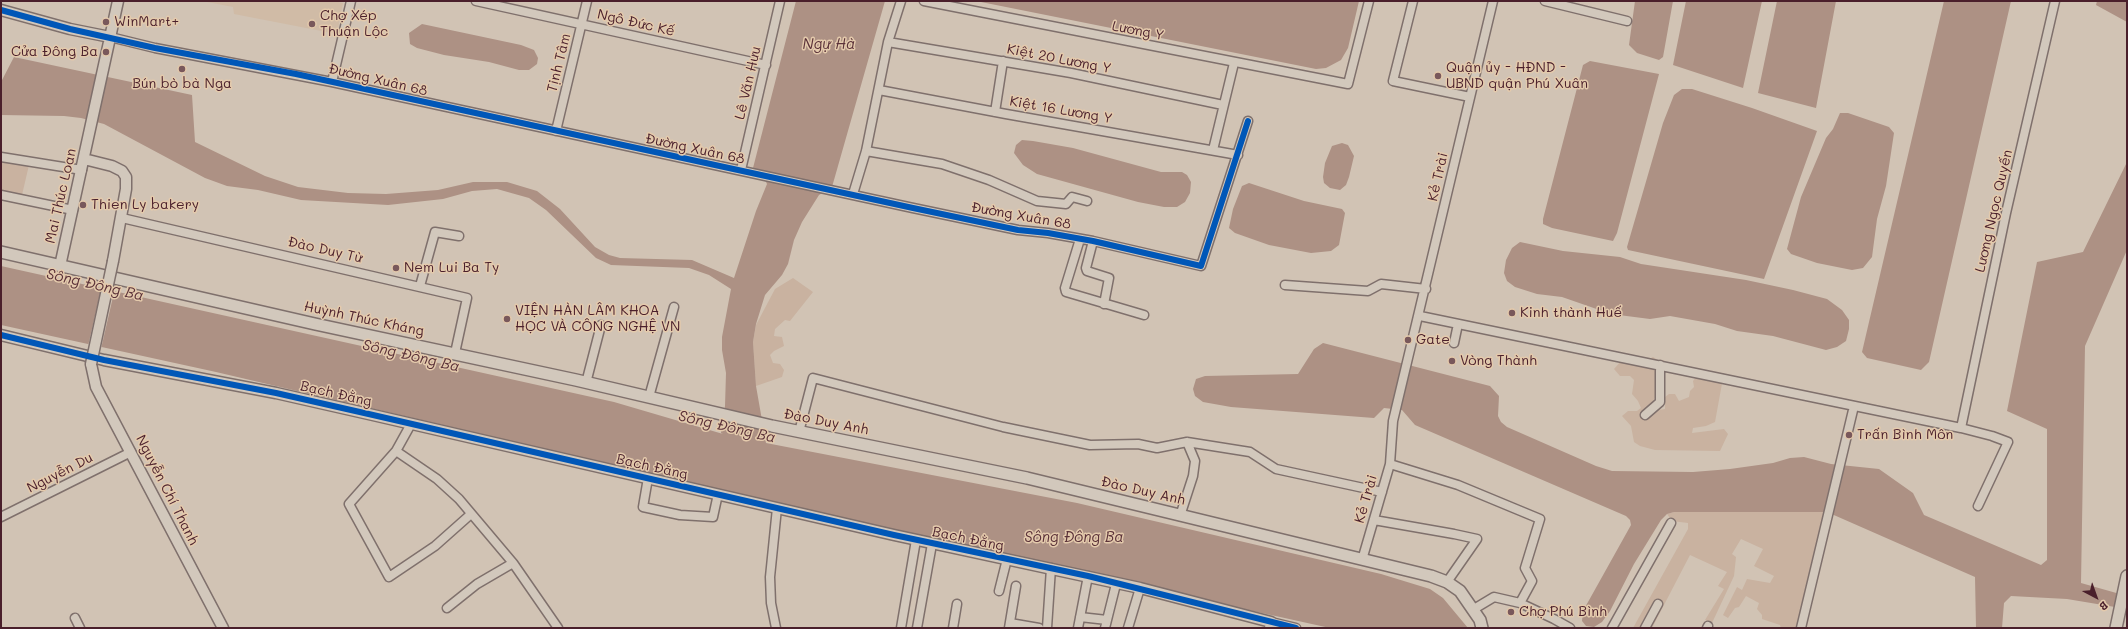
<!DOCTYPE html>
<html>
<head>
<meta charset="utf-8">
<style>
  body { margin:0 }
  #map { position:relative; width:2128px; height:629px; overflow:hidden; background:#d1c3b4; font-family:Mali,sans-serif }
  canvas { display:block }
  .frame { position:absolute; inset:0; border:2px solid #4a1f2b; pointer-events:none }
  .north { position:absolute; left:2076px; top:577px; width:40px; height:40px; -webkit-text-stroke:3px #e4caac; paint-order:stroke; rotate:139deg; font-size:11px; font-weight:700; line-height:16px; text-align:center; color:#4a1f2b }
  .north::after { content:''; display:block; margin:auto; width:14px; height:18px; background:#4a1f2b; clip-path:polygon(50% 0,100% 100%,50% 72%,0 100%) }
</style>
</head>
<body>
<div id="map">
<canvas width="2128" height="629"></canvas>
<div class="frame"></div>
<div class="north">B</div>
</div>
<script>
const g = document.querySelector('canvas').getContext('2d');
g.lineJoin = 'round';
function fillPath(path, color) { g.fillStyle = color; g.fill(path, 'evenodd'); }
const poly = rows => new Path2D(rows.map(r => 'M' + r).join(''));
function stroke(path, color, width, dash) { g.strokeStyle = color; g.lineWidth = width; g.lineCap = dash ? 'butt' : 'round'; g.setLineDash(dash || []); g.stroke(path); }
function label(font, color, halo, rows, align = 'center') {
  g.font = font + ' Mali,sans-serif'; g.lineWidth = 3; g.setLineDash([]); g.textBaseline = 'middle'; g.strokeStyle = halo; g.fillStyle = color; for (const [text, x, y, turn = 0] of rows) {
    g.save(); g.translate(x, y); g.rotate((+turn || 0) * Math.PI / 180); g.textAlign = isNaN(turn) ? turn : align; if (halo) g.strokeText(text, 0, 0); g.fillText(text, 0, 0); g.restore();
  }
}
fillPath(poly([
  [202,1,333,1,343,3,337,34,234,14,233,7]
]), '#d0bba6');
fillPath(poly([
  [1,161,29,165,22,195,1,191],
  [793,278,813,292,790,321,785,320,775,329,774,336,782,337,784,346,774,351,770,355,773,363,780,364,784,370,782,377,756,386,753,342,756,325,775,289],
  [1639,357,1644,362,1653,357,1658,360,1664,360,1664,370,1655,398,1648,408,1652,411,1665,409,1665,397,1669,394,1675,394,1679,401,1689,397,1690,391,1694,387,1693,381,1702,370,1723,378,1715,422,1706,426,1693,428,1692,433,1724,429,1728,434,1720,451,1655,450,1640,446,1634,442,1631,426,1622,416,1628,411,1637,411,1641,408,1638,401,1632,394,1634,380,1630,376,1620,376,1614,369,1621,361,1633,361],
  [1674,512,1827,512,1799,628,1781,628,1780,625,1762,619,1762,615,1757,609,1759,603,1746,596,1739,607,1735,608,1728,618,1723,615,1737,587,1742,590,1747,579,1770,583,1774,576,1754,566,1763,549,1741,539,1732,554,1736,557,1734,576,1712,623,1705,620,1724,589,1718,586,1727,572,1690,555,1652,628,1633,628,1688,529,1688,523,1672,521,1667,514]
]), '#c9b2a0');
fillPath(poly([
  [796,1,885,1,832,187,819,195,802,222,794,240,788,264,782,275,765,295,756,324,753,342,756,386,766,443,1077,503,1381,574,1430,589,1443,598,1468,628,1330,628,976,550,216,372,1,325,1,266,614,402,723,434,721,433,725,406,726,373,722,350,722,337,731,289,709,275,689,268,611,265,596,258,546,210,529,198,497,189,472,191,443,199,388,205,301,200,258,190,227,186,205,178,104,124,81,118,64,116,1,115,1,82,14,57,192,95,195,142,265,176,298,187,348,193,386,194,438,190,473,182,507,182,537,191,560,209,595,247,609,255,620,258,692,260,734,278,756,211,767,184,761,171,753,168],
  [976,1,1359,1,1348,48,1341,60,1326,68,1316,69],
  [1635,1,1673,1,1663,57,1659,60,1637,53,1629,45],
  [1686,1,1762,1,1743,88,1673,65],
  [1777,1,1836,1,1816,108,1758,93],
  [1944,1,2011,1,1929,362,1921,370,1867,358,1862,352],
  [2097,1,2127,1,2127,22,2096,5],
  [422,24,521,45,534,50,538,58,537,64,529,70,519,70,489,62,444,55,417,48,410,44,409,33],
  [1590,61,1659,74,1617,233,1613,241,1552,228,1543,224,1543,219,1583,65],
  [1682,89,1692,89,1752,108,1817,131,1764,279,1628,250,1627,247,1663,123,1674,95],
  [1840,113,1848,113,1889,127,1894,133,1886,186,1877,219,1872,257,1863,268,1852,270,1817,263,1791,254,1787,249,1801,197,1826,138,1833,129],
  [1022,140,1033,141,1073,148,1161,172,1182,172,1187,175,1191,182,1190,193,1185,202,1177,207,1164,207,1138,202,1037,174,1023,165,1014,153,1016,145],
  [1342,143,1348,145,1354,156,1349,177,1346,185,1340,190,1330,188,1324,183,1323,177,1325,163,1332,146],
  [2127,162,2127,250,2085,346,2081,583,2127,596,2127,609,2067,599,2011,596,2004,603,2002,628,1976,628,1975,577,1827,512,1674,512,1667,514,1661,520,1634,564,1610,611,1602,622,1594,627,1586,626,1582,621,1583,611,1631,525,1630,520,1626,516,1415,425,1402,410,1384,408,1374,418,1231,407,1203,402,1195,396,1193,389,1196,379,1205,376,1298,374,1314,349,1323,343,1490,386,1499,396,1498,416,1501,422,1507,427,1596,466,1612,471,1693,472,1730,469,1773,463,1790,458,1804,457,1831,464,1879,469,1913,493,1924,515,2041,565,2047,560,2047,429,2007,411,2037,262,2083,252],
  [1249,183,1304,201,1342,209,1345,213,1339,245,1331,251,1311,253,1269,245,1235,233,1229,228,1233,209,1242,186],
  [1520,242,1563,251,1620,257,1641,264,1746,280,1793,290,1827,299,1842,310,1849,320,1849,329,1846,341,1837,347,1826,350,1773,336,1737,331,1715,324,1670,316,1650,319,1611,314,1562,297,1537,294,1515,287,1507,281,1504,273,1506,260,1512,248]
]), '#ad9184');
fillPath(poly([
  [102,285,115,288,101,349,88,346]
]), '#d1c3b4');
const minor = poly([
  [476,1,766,65],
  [924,1,1348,84,1369,1],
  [1413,1,1393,81,1470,97],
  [1545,1,1627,21],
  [110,37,155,48,332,82,913,208,1018,230,1048,233,1093,241,1201,266,1248,121],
  [888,42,1071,73,1223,105],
  [332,82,351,1],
  [879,90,1006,114,1238,155],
  [995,112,1003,61],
  [556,131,587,1],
  [1213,150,1234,63],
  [866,151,942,164,989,180,1037,201,1066,204,1072,197,1087,201],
  [1,157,82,170],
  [741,170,780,1],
  [853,194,866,151,888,42,901,1],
  [1,195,73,210],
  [122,218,467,298,455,353],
  [1080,239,1065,288,1066,292,1144,315],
  [1093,241,1086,268,1087,271,1109,278,1104,304],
  [1285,285,1368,291,1381,284,1426,289],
  [420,286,435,232,459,236],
  [1420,316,1961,428,1992,436,2008,442,1978,506],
  [1454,343,1458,324],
  [586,383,601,325],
  [649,397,674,307],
  [1645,415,1660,402,1660,365],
  [411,424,396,451,349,504,389,577,435,546,471,514],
  [1961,428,2006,213,2055,1],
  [799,432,813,378,1003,427,1090,445,1138,444,1157,448,1187,442,1250,452,1276,469,1382,492],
  [396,451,437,479,459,499,513,563,558,628],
  [1390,464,1458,485,1540,519,1525,568,1532,581,1520,603],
  [648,478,643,507,680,515,713,517,718,494],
  [1180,516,1193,476,1195,461,1187,442],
  [1,517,131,452],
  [1374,520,1454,534,1477,539,1447,582],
  [1362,560,1390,464,1393,421,1493,1],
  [999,591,1007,559],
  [447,608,477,584,513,563],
  [1474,609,1494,597,1520,603,1554,619,1570,628],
  [1080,617,1107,620],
  [75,618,80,628],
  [1271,622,1296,628],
  [1010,623,1039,628],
  [776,628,771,603,770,577,777,508],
  [901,628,916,540],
  [917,628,932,544],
  [953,628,957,604],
  [1009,628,1016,586],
  [1047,628,1051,568],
  [1078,628,1088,576],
  [1105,628,1116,584],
  [1128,628,1140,588],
  [1612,628,1671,523],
  [1645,628,1658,604],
  [1707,628,1708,626],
  [1801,628,1854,406]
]);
const tertiary = poly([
  [1,10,70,29,110,37],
  [84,159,112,166,122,171,126,177,126,189,113,261],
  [60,266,118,1],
  [1,335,104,360,276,393,373,415,894,535,1140,588,1271,622,1270,628],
  [91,364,96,387,223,628]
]);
const secondary = poly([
  [1,252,315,324,576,380,772,426,1027,478,1431,576,1447,582,1460,591,1480,620,1482,628],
  [2116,628,2127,576]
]);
stroke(minor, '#7f706c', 11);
stroke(tertiary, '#7f706c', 13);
stroke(secondary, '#7f706c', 14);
stroke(minor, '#d2c8bc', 8);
stroke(tertiary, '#d2c8bc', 10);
stroke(secondary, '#d2c8bc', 11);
const tertiaryBridge = poly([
  [91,364,113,261]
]);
stroke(tertiaryBridge, '#7f706c', 13, []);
stroke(tertiaryBridge, '#d2c8bc', 10);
stroke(poly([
  [1,10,70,29,155,48,296,74,913,208,1018,230,1048,233,1093,241,1201,266,1248,121],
  [1,335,104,360,276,393,373,415,894,535,1088,576,1296,628]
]), '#0057b8', 6);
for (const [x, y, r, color] of [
  [106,22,4,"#79585b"],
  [312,24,4,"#79585b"],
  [106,52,4,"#79585b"],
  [182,69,4,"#79585b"],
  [1438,76,4,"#79585b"],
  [83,205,4,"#79585b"],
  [396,268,4,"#79585b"],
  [1512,313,4,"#79585b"],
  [507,319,4,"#79585b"],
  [1408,340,4,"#79585b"],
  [1452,361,4,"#79585b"],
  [1849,435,4,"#79585b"],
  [1511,612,4,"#79585b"]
]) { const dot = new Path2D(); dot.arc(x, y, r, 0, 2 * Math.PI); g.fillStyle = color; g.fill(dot); stroke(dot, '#e4caac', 1.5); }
label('14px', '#4a1f2b', '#e4caac', [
  ["Chợ Xép",320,16],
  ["Thuận Lộc",320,32],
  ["WinMart+",114,22],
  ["Cửa Đông Ba",98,52,"right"],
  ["Quận ủy - HĐND -",1446,68],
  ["UBND quận Phú Xuân",1446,84],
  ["Bún bò bà Nga",182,84,"center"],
  ["Thien Ly bakery",91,205],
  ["Nem Lui Ba Ty",404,268],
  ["VIỆN HÀN LÂM KHOA",515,311],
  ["HỌC VÀ CÔNG NGHỆ VN",515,327],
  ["Kinh thành Huế",1520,313],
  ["Gate",1416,340],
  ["Vòng Thành",1460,361],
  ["Trấn Bình Môn",1857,435],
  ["Chợ Phú Bình",1519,612]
], 'left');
label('14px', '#4a1f2b', '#e4caac', [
  ["Ngô Đức Kế",636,23,13],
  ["Lương Y",1138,31,11],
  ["Kiệt 20 Lương Y",1059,59,11],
  ["Tịnh Tâm",559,63,-76],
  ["Đường Xuân 68",378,80,13],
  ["Lê Văn Hưu",748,83,-77],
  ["Kiệt 16 Lương Y",1061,110,10],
  ["Đường Xuân 68",695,149,12],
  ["Kẻ Trài",1438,177,-77],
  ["Mai Thúc Loan",61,196,-77],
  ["Lương Ngọc Quyến",1994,211,-77],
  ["Đường Xuân 68",1021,216,10],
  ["Đào Duy Từ",325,250,13],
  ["Huỳnh Thúc Kháng",364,319,12],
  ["Bạch Đằng",336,394,13],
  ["Đào Duy Anh",826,422,11],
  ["Bạch Đằng",652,467,13],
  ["Nguyễn Du",60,473,-27],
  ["Nguyễn Chí Thanh",167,490,63],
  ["Đào Duy Anh",1143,491,13],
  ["Kẻ Trài",1366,499,-74],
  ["Bạch Đằng",968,539,12]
]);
label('italic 15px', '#5b3239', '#e4caac', [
  ["Ngự Hà",829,44],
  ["Sông Đông Ba",95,285,13],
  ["Sông Đông Ba",411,356,13],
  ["Sông Đông Ba",727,427,13],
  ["Sông Đông Ba",1074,537]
]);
</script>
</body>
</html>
